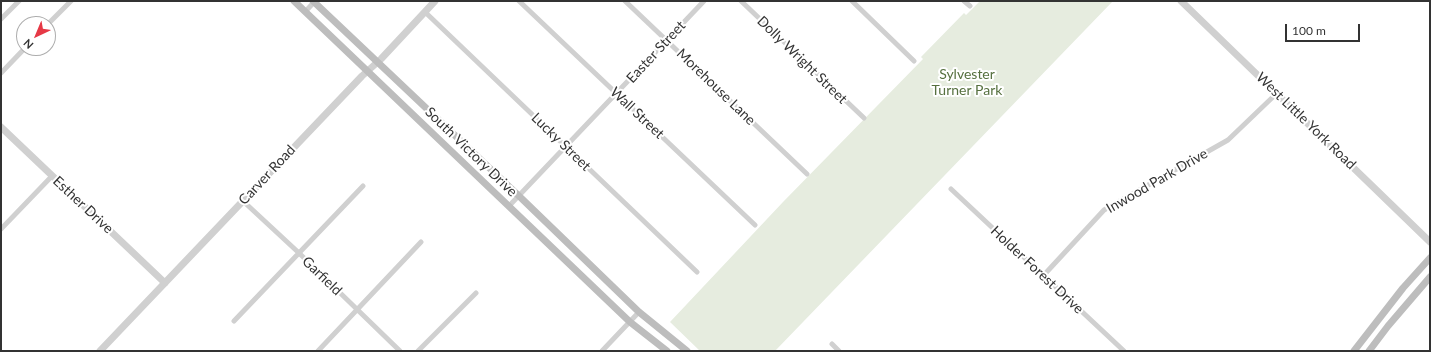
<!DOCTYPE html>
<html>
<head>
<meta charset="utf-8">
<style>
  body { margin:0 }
  #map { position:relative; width:1431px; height:352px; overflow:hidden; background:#fff; font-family:Lato,sans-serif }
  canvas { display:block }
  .frame { position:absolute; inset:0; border:2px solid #333; pointer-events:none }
  .north { position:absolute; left:16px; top:16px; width:40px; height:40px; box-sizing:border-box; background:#fff; border:1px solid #adadad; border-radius:50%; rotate:224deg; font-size:11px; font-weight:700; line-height:16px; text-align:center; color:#333 }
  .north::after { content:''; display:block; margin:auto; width:14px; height:18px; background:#e63946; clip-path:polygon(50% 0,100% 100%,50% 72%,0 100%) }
  .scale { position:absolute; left:1285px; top:24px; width:75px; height:18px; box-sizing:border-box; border:2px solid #333; border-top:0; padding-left:5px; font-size:12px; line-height:14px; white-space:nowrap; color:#333; -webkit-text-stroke:3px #fff; paint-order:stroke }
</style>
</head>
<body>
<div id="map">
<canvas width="1431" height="352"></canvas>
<div class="frame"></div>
<div class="north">N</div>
<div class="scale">100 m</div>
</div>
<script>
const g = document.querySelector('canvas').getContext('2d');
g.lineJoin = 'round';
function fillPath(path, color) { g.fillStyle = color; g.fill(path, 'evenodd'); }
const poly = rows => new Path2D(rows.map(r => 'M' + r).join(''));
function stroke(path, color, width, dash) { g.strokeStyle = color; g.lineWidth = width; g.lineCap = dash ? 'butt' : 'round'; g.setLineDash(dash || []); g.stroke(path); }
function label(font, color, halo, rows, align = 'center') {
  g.font = font + ' Lato,sans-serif'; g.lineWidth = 4; g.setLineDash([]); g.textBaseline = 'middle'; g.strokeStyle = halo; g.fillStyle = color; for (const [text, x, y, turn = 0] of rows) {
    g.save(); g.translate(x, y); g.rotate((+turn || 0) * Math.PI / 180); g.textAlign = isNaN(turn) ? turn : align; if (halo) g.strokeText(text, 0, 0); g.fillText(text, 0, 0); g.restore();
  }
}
fillPath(poly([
  [980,1,1113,1,775,351,700,351,670,322,783,202,923,59,921,57,964,13,966,15]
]), '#e6ecdf');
stroke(poly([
  [519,1,755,225],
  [625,1,807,174],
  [741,1,864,118],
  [852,1,914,61],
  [964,1,970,6],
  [305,12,315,1],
  [425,12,697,272],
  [1,19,19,1],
  [48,24,71,1],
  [1,73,25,48],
  [951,189,1124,351],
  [243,201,299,253,400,351],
  [509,206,704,1],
  [1,229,52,176],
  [1043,276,1104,210,1228,140,1276,94],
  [234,321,363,186],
  [832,344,839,351],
  [318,351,421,242],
  [418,351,476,293],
  [602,351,639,312]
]), '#d0d0d0', 5);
stroke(poly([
  [1181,1,1430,242],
  [1,127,165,283],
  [100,351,362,76,381,59,435,1]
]), '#d0d0d0', 7);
stroke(poly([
  [294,1,630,322,667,351],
  [313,1,519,196,639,312,687,351],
  [1354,351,1403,288,1430,258],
  [1369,351,1388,326,1430,277]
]), '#bdbdbd', 7);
label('14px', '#333', '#fff', [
  ["Easter Street",656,52,-47],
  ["Dolly Wright Street",802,60,44],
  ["Morehouse Lane",716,87,44],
  ["Wall Street",637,113,43],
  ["West Little York Road",1306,121,44],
  ["Lucky Street",561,142,44],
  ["South Victory Drive",471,152,44],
  ["Carver Road",267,175,-47],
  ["Inwood Park Drive",1157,181,-30],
  ["Esther Drive",83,205,43],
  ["Holder Forest Drive",1037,270,43],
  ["Garfield",322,276,44]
]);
label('14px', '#56703f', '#fff', [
  ["Sylvester",967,74],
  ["Turner Park",967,90]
]);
</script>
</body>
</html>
